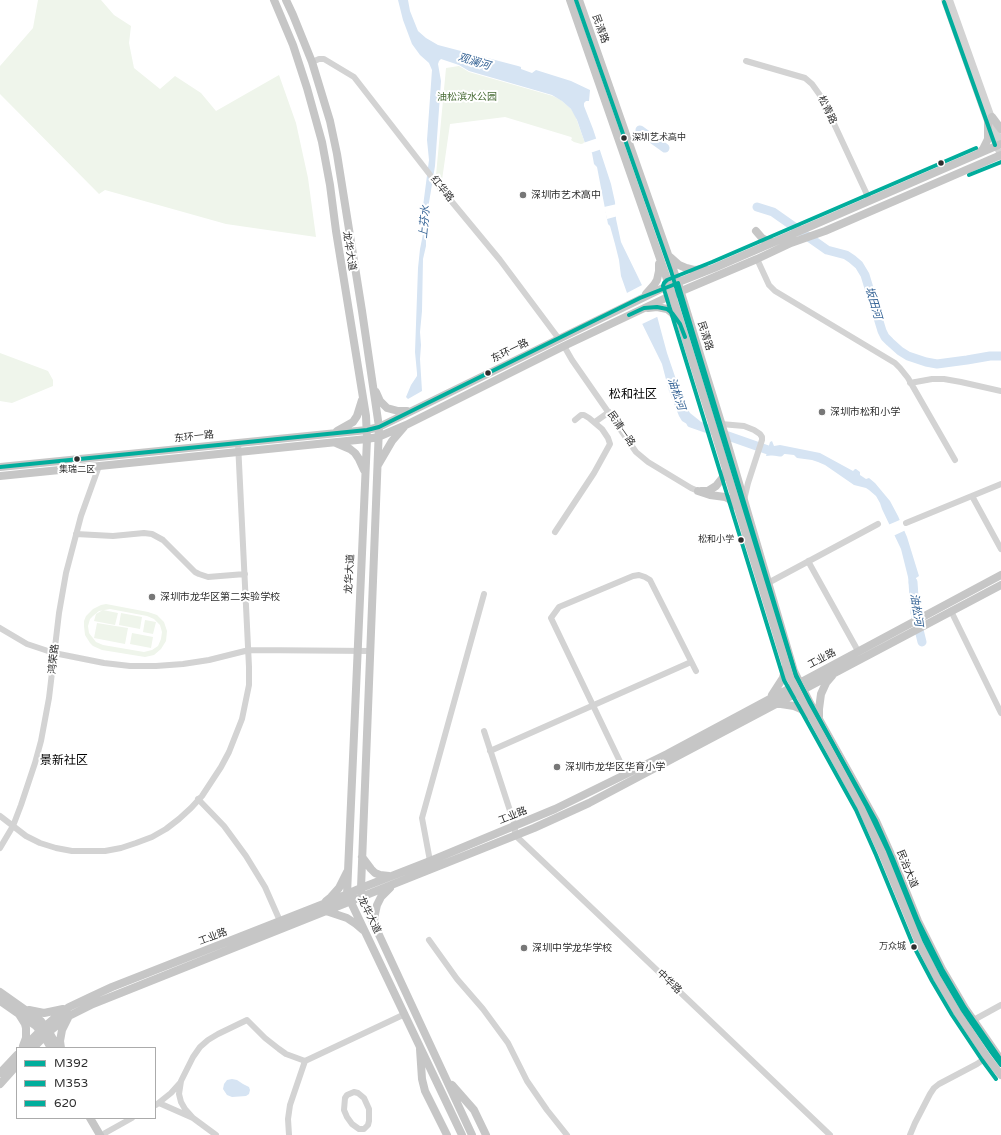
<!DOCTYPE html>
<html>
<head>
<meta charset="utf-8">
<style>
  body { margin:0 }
  #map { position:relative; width:1001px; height:1135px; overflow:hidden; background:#fff; font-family:"Varela Round",sans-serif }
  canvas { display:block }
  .legend { position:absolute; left:16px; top:1047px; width:140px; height:72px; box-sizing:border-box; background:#fff; border:1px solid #ababab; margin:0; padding:5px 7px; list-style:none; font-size:12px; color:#2e2e2e }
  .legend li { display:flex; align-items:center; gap:8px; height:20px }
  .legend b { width:20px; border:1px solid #ababab }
</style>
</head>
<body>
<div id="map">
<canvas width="1001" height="1135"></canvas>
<ul class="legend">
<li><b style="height:5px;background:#01ad9c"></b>M392</li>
<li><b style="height:5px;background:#01ad9c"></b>M353</li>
<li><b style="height:5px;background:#01ad9c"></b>620</li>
</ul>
</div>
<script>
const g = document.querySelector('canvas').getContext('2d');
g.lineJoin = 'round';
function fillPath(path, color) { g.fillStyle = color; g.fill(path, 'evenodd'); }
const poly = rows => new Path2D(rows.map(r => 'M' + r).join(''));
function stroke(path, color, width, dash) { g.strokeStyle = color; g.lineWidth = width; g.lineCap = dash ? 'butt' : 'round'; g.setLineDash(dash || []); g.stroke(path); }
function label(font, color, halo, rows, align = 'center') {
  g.font = font + ' "Varela Round","Noto Sans SC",sans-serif'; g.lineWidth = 4; g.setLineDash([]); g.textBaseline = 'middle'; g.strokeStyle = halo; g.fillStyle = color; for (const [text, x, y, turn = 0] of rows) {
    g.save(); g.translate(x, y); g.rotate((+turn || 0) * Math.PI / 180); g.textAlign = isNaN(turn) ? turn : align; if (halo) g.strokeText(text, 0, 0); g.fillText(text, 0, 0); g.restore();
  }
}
fillPath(poly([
  [38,0,101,0,114,15,131,26,129,43,134,68,160,89,175,76,201,93,216,111,279,75,296,123,308,178,316,237,226,224,105,190,99,194,0,94,0,66,33,28],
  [459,66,469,72,553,96,561,100,571,109,575,115,585,143,581,144,574,142,571,140,572,138,571,137,505,117,450,124,442,180,436,175,446,68],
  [0,353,48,371,53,380,53,386,12,403,0,401],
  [106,604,148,612,157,615,164,622,167,631,166,641,161,649,154,655,145,657,102,650,93,646,90,643,85,635,84,626,84,621,86,616,93,609,101,605],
  [110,609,147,616,154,619,160,625,162,632,161,639,158,646,152,650,144,652,103,645,96,642,89,633,88,626,90,619,93,616,99,611],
  [103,610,118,613,115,625,94,621,96,614],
  [121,613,142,617,140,629,119,625],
  [145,620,156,622,153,634,143,632],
  [97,623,128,628,125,644,94,638],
  [132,633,153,637,151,648,130,644]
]), '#eff5eb');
fillPath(poly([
  [398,0,408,0,410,11,418,31,426,38,438,45,518,66,521,67,521,69,532,73,536,70,571,81,590,90,589,101,586,101,584,103,584,106,593,129,611,184,615,202,616,219,621,242,657,316,667,353,684,403,690,413,700,421,703,430,687,424,682,421,679,416,669,391,662,364,627,293,621,276,619,260,615,244,610,226,608,224,597,167,594,164,592,153,585,143,577,120,571,109,562,101,552,95,469,71,459,65,441,59,439,61,438,64,441,81,435,166,426,221,426,246,423,259,422,311,420,332,421,345,420,359,422,391,408,399,406,397,411,385,417,376,417,373,415,352,418,268,420,249,423,234,422,214,429,160,427,140,432,70,429,63,420,55,412,44,403,20],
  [772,441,774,446,780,445,820,453,853,471,855,469,856,469,860,472,860,475,866,479,869,478,875,483,890,501,898,516,907,537,919,576,916,578,918,594,910,593,908,577,901,549,882,509,880,503,876,496,869,490,866,488,854,485,825,465,818,462,812,460,797,458,794,455,785,454,766,456,770,442],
  [232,1079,237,1080,243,1084,249,1087,250,1090,249,1094,246,1096,232,1097,227,1095,223,1089,224,1084,227,1080]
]), '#d6e4f3');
fillPath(poly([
  [598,138,602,149,590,153,583,143],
  [617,204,618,216,607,219,604,207],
  [644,284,659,316,640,325,625,294],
  [902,519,906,530,893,536,888,525]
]), '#fff');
stroke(poly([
  [640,130,665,148],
  [757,207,773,212,827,250,846,255,852,259,859,265,865,275,882,331,885,337,890,342,900,351,908,356,926,362,937,364,967,360,990,356,1001,356],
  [691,423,768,450,780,452],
  [913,582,915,613,922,642]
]), '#d6e4f3', 9);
stroke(poly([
  [944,0,993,138,1001,157],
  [950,0,1001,143],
  [746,61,798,76,805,78,812,84,822,98,870,201],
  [312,62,319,59,324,59,354,77,438,185,500,260,559,339],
  [757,259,769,285,775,291,895,363,900,368,908,378,955,460],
  [564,346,572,360,636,452,648,462,691,488,698,491],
  [910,383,932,379,944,379,961,382,1001,391],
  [595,422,609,412],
  [721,424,744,426,754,430,760,434,762,437,762,440,748,483,744,500],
  [972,496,1001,549],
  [906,523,1001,484],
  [555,532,594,473,610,444,608,438,602,429,589,418,584,415,581,415,575,420],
  [76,534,113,536,144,533,152,534,163,540,195,572,199,574,208,577,245,574],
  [808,561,858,651],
  [768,583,878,524],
  [951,611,1001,713],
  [0,628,27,644,54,653,104,663,130,666,156,666,183,664,209,660,249,650,370,651],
  [484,731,515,826,515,835,830,1135],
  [490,751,691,662],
  [626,774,551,618,559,607,633,576,639,575,645,577,650,580,653,586,696,671],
  [198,799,224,826,246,856,265,887,280,921],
  [0,816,26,836,40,843,56,848,72,851,105,851,121,848,136,843,152,837,166,829,179,819,191,808,202,796,221,767,229,752,242,719,249,685,249,667,238,443],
  [0,848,13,826,21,805,35,763,41,741,49,698,59,613,66,573,81,516,99,466],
  [430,861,422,818,484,594],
  [429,940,457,979,483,1009,508,1043,527,1081,547,1110,567,1135],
  [970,1022,1001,1005],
  [354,1092,358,1093,364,1098,369,1109,369,1121,368,1125,364,1129,359,1129,352,1124,347,1117,344,1110,345,1098,347,1095,354,1092],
  [159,1103,193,1118,216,1135],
  [156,1105,171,1093,180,1083],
  [193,1118,185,1109,181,1102,179,1094,181,1081,193,1057,200,1047,208,1040,218,1034,247,1020,265,1038,279,1049,286,1054,305,1061],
  [105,1133,132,1118],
  [289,1135,288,1119,290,1105,305,1061,405,1014],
  [910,1135,915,1123,930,1094,934,1088,939,1084,977,1064,987,1057]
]), '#d3d3d3', 6);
stroke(poly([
  [274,0,293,45,307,88,322,142,330,185,336,231,366,416,367,439,347,894,462,1135],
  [286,0,293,15,312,62,330,121,337,154,362,311,379,427,361,888,362,897,374,924,472,1135],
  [570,0,665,273,711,420,790,678,805,705,861,807,882,853,919,943,937,978,957,1012,987,1057,1001,1075],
  [579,0,678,283,727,442,794,671,810,703,876,821,893,859,918,921,942,969,965,1008,1001,1060],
  [992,117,1001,129],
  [979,153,983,149,988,139,988,123],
  [756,231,762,238,769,242,773,242],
  [670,257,679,265,686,268,694,270,705,269],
  [646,294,654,285,657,280,659,271,659,264],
  [648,308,657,307,667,309,672,313,678,320],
  [376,392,380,401,387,408,398,411,407,411],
  [337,431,353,422,357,416,362,400],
  [336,443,350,449,355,453,359,459,364,470],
  [378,465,392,441,404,427],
  [0,467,367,430,379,427,428,403,661,289,714,268,1001,144],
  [0,476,367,439,378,437,406,425,564,346,672,295,757,259,791,243,825,231,1001,155],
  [698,491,710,495,725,497,729,499,737,507],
  [701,491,708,491,716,486,724,476,726,469],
  [772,695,783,678,786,666],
  [777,704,781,704,794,706,801,709,808,715],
  [819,717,819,709,821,694,826,683,832,676],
  [362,857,371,869,375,873,380,875,389,876],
  [326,901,331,897,339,888,347,872],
  [326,911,347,918,356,924,363,930],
  [374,921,375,914,377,905,381,897,390,888],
  [0,992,41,1021,49,1032,58,1048],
  [0,1001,36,1026,44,1036,51,1048],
  [29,1010,44,1013,63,1009],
  [20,1016,25,1024,26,1028,26,1038,23,1046],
  [23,1048,40,1031,59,1014,69,1007,90,997,112,987,336,899,361,888,430,861,555,809,667,754,1001,575],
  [33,1048,49,1032,67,1017,93,1004,534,828,589,803,1001,585],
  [61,1048,60,1041,62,1030,68,1018],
  [420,1049,422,1079,425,1091,447,1135],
  [0,1073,17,1055],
  [0,1084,17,1065],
  [452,1085,474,1110,486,1135],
  [90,1118,100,1135]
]), '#c6c6c6', 8);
stroke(poly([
  [629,315,644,308,657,307,667,309,672,313,680,324,685,337],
  [0,467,367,430,379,427,640,298,678,283,796,675,810,703,876,821,893,859,918,921,942,969,965,1008,1001,1060]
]), '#01ad9c', 4);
stroke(poly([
  [944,2,995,145],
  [976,148,712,262,667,280,664,283,663,286,784,680,856,810,876,855,913,945,932,981,952,1015,982,1060,996,1079],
  [969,175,1001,162]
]), '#01ad9c', 4);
stroke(poly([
  [576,0,671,271,796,676,866,805,888,851,924,940,942,975,962,1009,992,1053,1001,1065]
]), '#01ad9c', 4);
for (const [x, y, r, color] of [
  [624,138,3.5,"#2e2e2e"],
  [941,163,3.5,"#2e2e2e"],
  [523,195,4,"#777"],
  [488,373,3.5,"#2e2e2e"],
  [822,412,4,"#777"],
  [77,459,3.5,"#2e2e2e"],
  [741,540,3.5,"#2e2e2e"],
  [152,597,4,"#777"],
  [557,767,4,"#777"],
  [914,947,3.5,"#2e2e2e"],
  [524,948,4,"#777"]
]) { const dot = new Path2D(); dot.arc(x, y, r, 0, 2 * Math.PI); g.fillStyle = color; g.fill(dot); stroke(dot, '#fff', 1.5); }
label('9px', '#2e2e2e', '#fff', [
  ["深圳艺术高中",632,138,"left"],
  ["集瑞二区",77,470,"center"],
  ["松和小学",734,540],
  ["万众城",906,947]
], 'right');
label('10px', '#2e2e2e', '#fff', [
  ["民清路",600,29,70],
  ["松青路",827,110,64],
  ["红华路",442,189,51],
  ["龙华大道",349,251,81],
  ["民清路",705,336,73],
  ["东环一路",510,351,-26],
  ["民清一路",621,429,55],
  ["东环一路",194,437,-6],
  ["龙华大道",350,574,-87],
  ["鸿荣路",54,659,-84],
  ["工业路",822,659,-28],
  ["工业路",513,816,-22],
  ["民治大道",907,869,68],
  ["龙华大道",369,915,64],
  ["工业路",213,937,-21],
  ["中华路",669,982,44]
]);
label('10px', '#4a6d38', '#fff', [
  ["油松滨水公园",467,97]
]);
label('10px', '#2e2e2e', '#fff', [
  ["深圳市艺术高中",531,195],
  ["深圳市松和小学",830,412],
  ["深圳市龙华区第二实验学校",160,597],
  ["深圳市龙华区华育小学",565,767],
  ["深圳中学龙华学校",532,948]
], 'left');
label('italic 11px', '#366496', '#fff', [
  ["观澜河",474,62,17],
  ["上芬水",425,222,-85],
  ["坂田河",873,303,73],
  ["油松河",676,394,71],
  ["油松河",916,610,82]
]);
label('12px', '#000', '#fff', [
  ["松和社区",633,395],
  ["景新社区",64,761]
]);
</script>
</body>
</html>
